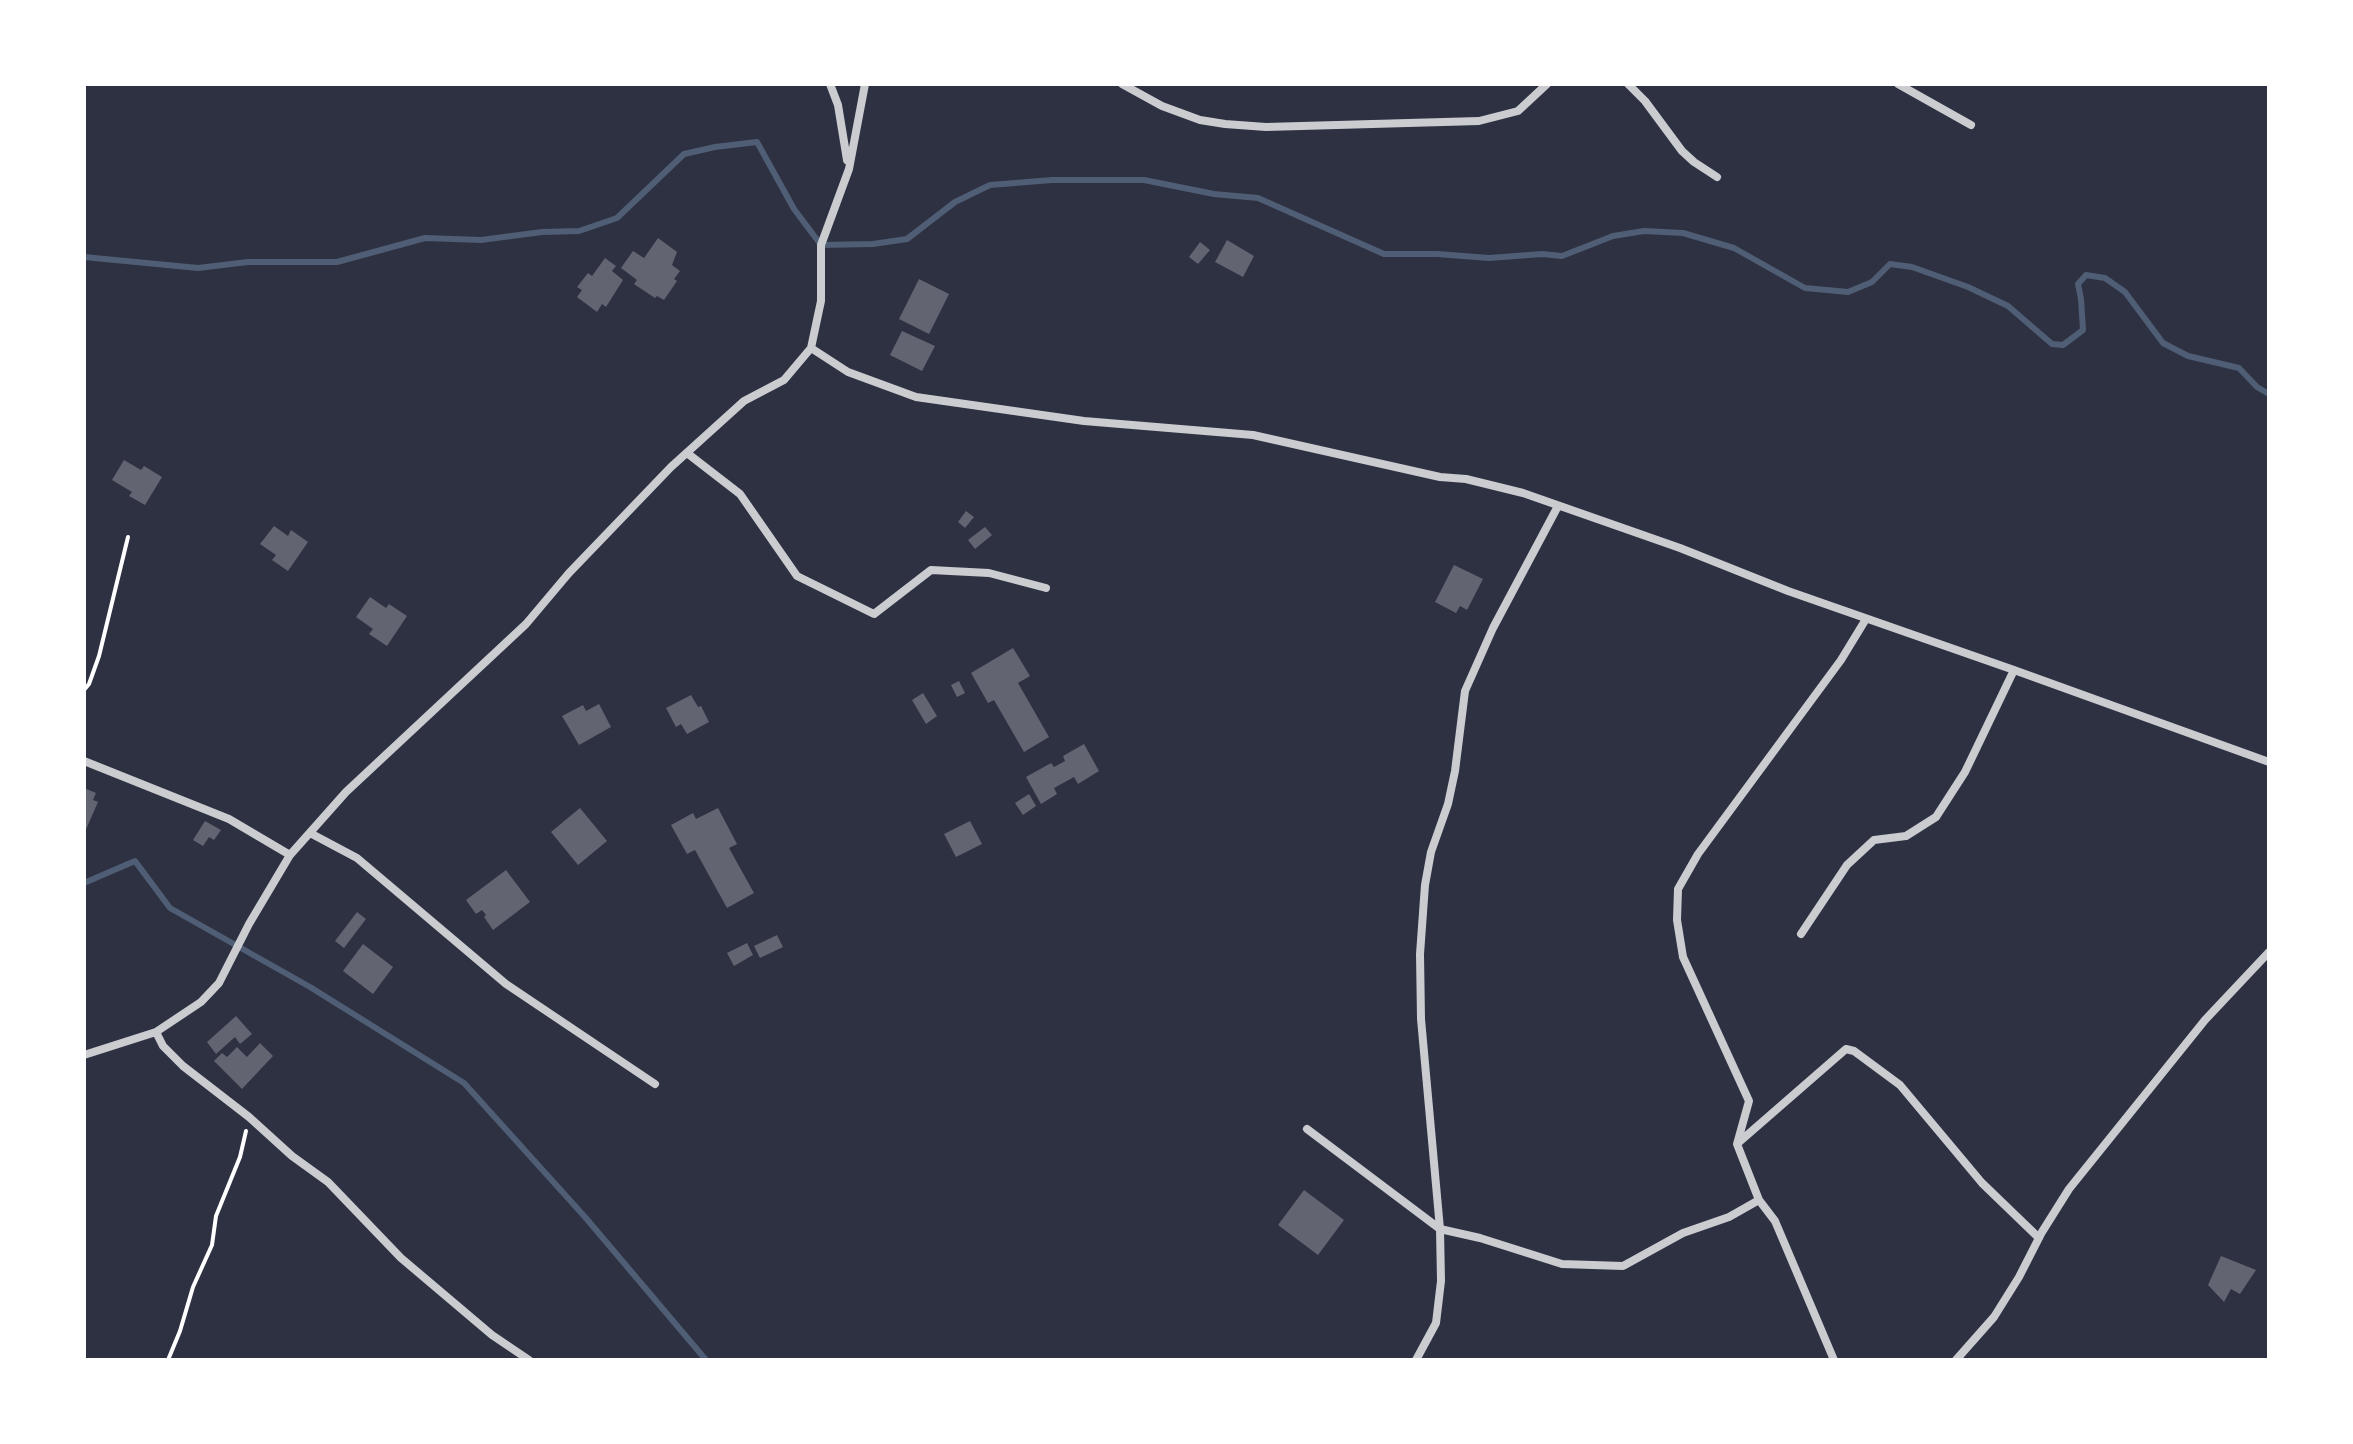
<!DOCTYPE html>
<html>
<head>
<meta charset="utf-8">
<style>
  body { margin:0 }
  #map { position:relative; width:2353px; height:1444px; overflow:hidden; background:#2d3142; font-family:Poppins,sans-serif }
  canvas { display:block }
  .frame { position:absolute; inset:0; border:86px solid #fff; pointer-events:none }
</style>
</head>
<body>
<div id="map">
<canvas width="2353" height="1444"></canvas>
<div class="frame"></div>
</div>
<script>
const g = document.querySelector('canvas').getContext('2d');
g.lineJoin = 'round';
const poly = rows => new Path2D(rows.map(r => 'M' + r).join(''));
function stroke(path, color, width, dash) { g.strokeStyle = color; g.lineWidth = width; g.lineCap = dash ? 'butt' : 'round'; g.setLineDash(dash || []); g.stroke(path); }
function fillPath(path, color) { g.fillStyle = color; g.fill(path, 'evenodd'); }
stroke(poly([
  [84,257,198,268,248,262,337,262,425,238,481,240,542,232,579,231,617,218,684,154,715,147,757,142,794,209,821,245,873,244,907,239,955,202,990,185,1052,180,1144,180,1214,194,1258,198,1384,254,1437,254,1489,258,1542,254,1562,256,1613,236,1644,231,1683,233,1734,248,1805,288,1848,292,1872,282,1890,264,1912,267,1968,287,2008,306,2052,344,2063,345,2083,330,2081,299,2078,284,2086,275,2105,278,2125,292,2163,343,2188,356,2239,368,2257,387,2269,394],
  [84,883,135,861,170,908,310,987,464,1083,585,1217,706,1360]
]), '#4f5d75', 6);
fillPath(poly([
  [658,238,677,252,672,265,680,271,674,279,677,281,664,300,657,296,655,298,634,284,637,280,621,268,633,251,644,258],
  [1227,240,1254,256,1243,277,1215,262],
  [1200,242,1210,250,1198,264,1189,257],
  [605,258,616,266,612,271,623,280,606,307,602,304,597,312,577,297,582,290,577,287,588,273,592,276],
  [919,279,949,294,929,334,899,319],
  [902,331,935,346,922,371,890,355],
  [124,460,141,470,144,466,162,477,145,505,129,496,132,492,112,480],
  [966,511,974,517,965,528,958,522],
  [274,526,288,536,291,530,308,542,288,571,272,560,276,555,260,544],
  [985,527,992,535,975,549,968,540],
  [1454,565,1483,579,1467,610,1460,606,1456,613,1435,602],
  [370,597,386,608,389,604,407,616,387,646,369,634,373,629,356,617],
  [1013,648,1030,676,1018,683,1049,737,1024,752,994,700,988,703,971,673],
  [959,681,965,693,957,697,951,685],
  [923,693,937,716,926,724,912,700],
  [691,695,698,707,701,706,709,722,687,734,681,724,676,727,666,708],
  [599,704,611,727,579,745,562,716,583,705,586,711],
  [1084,744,1099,771,1078,784,1074,777,1054,788,1057,794,1041,804,1026,777,1051,763,1054,767,1065,761,1063,756],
  [84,788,96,793,93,800,98,802,84,834],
  [1029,794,1036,806,1023,815,1015,803],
  [580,808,607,841,578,865,551,832],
  [718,808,737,844,729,848,754,893,727,908,695,850,687,854,671,825,693,813,696,819],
  [205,821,221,830,214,840,209,837,203,846,193,840],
  [970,821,982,844,956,857,944,834],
  [506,870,530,902,493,930,484,917,486,915,482,910,476,914,466,900],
  [357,912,366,919,344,948,335,941],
  [777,935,783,947,760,958,754,946],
  [747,943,753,955,734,966,727,953],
  [363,944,393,967,373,994,343,971],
  [236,1016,252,1034,240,1044,235,1037,216,1054,207,1042],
  [260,1043,273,1056,242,1089,214,1061,222,1053,227,1057,237,1047,247,1057],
  [1304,1190,1344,1220,1318,1255,1278,1225],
  [2221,1256,2256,1270,2240,1294,2231,1289,2224,1302,2208,1285]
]), '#626471');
stroke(poly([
  [84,690,89,684,99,656,128,537],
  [168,1360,180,1331,193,1287,212,1245,216,1216,240,1157,246,1131]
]), '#fff', 4);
stroke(poly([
  [830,84,838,105,847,160],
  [1122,84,1162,106,1200,120,1225,124,1266,127,1479,121,1518,111,1547,84],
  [1628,84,1645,101,1682,151,1694,162,1717,177],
  [1898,84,1971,125],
  [811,348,848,372,916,397,1084,421,1253,435,1440,477,1466,479,1523,493,1680,548,1788,591,2014,670,2269,762],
  [687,453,740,494,797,576,874,614,931,570,989,573,1046,588],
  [84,761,229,819,290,855],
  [310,833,357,858,506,984,655,1084],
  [1801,934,1847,865,1874,840,1906,836,1936,817,1965,772,2014,670],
  [156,1032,163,1046,183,1066,249,1117,292,1156,328,1182,401,1258,492,1335,529,1360],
  [84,1055,156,1032,201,1002,219,983,249,924,290,855,346,792,526,624,569,573,671,467,744,401,784,380,811,348,821,301,821,245,849,169,865,84],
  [1307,1129,1440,1229,1480,1238,1562,1264,1623,1266,1683,1233,1729,1217,1759,1200],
  [1738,1143,1846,1049,1854,1051,1900,1085,1982,1183,2039,1238],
  [1416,1360,1436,1323,1441,1281,1440,1229,1421,1019,1420,954,1425,885,1431,852,1448,804,1455,771,1465,691,1493,628,1558,506],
  [1834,1360,1775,1221,1759,1200,1737,1144,1749,1101,1683,957,1677,920,1678,889,1698,854,1841,660,1866,619],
  [1956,1360,1994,1317,2019,1277,2042,1232,2069,1189,2205,1020,2269,952]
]), '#caccd0', 8);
</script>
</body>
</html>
